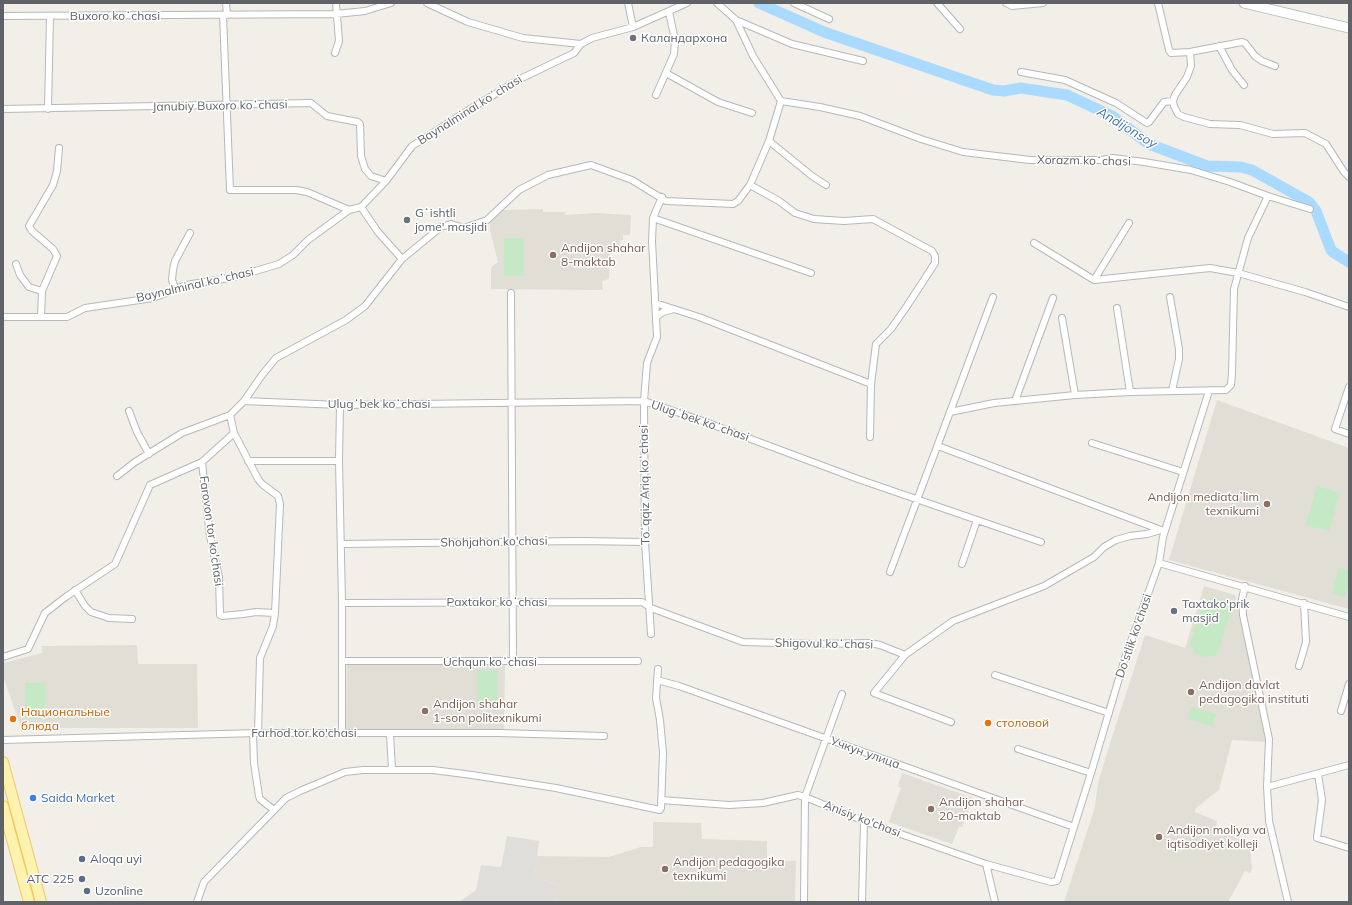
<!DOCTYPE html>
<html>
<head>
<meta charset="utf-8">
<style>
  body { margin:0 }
  #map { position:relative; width:1352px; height:905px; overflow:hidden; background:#f1efe8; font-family:Mulish,sans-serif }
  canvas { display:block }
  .frame { position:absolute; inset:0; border:4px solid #5f6368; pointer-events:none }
</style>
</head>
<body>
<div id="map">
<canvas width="1352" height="905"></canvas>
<div class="frame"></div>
</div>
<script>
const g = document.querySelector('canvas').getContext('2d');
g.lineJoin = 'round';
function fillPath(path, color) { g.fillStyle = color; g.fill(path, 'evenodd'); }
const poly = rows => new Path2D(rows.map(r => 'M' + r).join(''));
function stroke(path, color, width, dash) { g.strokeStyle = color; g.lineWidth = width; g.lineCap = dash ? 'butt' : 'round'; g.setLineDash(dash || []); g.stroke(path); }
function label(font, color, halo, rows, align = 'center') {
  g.font = font + ' Mulish,sans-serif'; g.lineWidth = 3; g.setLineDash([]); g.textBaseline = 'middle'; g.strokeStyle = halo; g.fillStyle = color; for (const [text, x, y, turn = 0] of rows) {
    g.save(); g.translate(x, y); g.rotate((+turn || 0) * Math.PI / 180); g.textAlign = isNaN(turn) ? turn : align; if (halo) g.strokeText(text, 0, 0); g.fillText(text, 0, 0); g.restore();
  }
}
fillPath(poly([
  [507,836,539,841,534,882,543,880,559,885,555,902,459,902,476,890,481,865,501,867]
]), '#e0deda');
fillPath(poly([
  [543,209,543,212,565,212,566,215,596,213,631,215,630,235,623,235,623,240,620,240,621,247,610,248,609,279,602,281,603,290,491,289,491,267,498,262,490,230,490,221,502,210],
  [1217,400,1349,448,1349,609,1169,560],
  [1204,586,1235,595,1267,742,1232,740,1219,790,1196,808,1195,812,1217,821,1216,828,1250,845,1252,869,1250,873,1245,871,1228,902,1064,902,1095,807,1098,783,1112,737,1145,635,1185,648],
  [137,645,138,664,197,664,198,728,21,728,3,676,3,663,42,653,42,646],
  [347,664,505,664,504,729,346,729],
  [902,773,973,798,962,827,959,827,952,844,889,822,901,788,898,786],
  [653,822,701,823,702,839,767,841,767,861,796,861,795,902,555,902,559,885,543,880,542,883,534,882,537,856,609,857,641,847,653,847]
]), '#e1ded6');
fillPath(poly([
  [504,238,524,238,524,276,504,276],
  [1317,486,1340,493,1329,531,1306,525],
  [1339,568,1349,571,1349,581,1345,597,1332,593],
  [1212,597,1222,599,1229,606,1231,611,1218,652,1214,656,1204,657,1195,653,1190,644,1203,602],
  [477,670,498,670,498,707,477,708],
  [25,683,45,683,45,719,25,719],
  [1191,707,1216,714,1212,726,1188,719]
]), '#c5e8c5');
stroke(poly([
  [759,3,824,32,993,90,1004,91,1021,88,1067,95,1112,116,1149,144,1207,166,1241,167,1252,170,1309,202,1316,211,1331,250,1333,252,1349,262]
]), '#aadaff', 11);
const minor = poly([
  [226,3,227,15],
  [427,3,468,22,523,38,581,44],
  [628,3,633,27],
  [717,3,736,20,753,56,781,101],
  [794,3,829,19],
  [937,3,960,29],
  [1006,3,1012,6,1043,3],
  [1158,3,1169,50,1171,53,1190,52,1191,66,1187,77,1175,95,1173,101,1174,106,1178,114,1184,117,1210,124,1240,125,1273,134,1305,133,1326,144,1344,172,1349,177],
  [223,15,230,190,296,190,307,192,349,210],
  [3,16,336,14,365,11,391,3],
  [736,20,792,44,863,61],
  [1219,46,1232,70,1244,85],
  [1190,52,1242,42,1245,43,1255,56,1262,61,1275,66],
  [335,53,339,41,336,3],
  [1021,72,1065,80,1116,103,1147,123,1149,122,1164,102,1173,101],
  [666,73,718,102,752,113],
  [656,95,674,54,675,40,669,12],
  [781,101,820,107,860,116,921,139,963,152,1030,160,1101,160,1113,158,1144,162,1191,170,1230,182,1268,196,1248,238,1234,289,1232,373,1231,385,1226,390,1130,392,1075,395,994,403,950,412,890,572],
  [3,109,311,103,327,116,358,122,360,124,361,156,365,169,371,176,386,181],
  [48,109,50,16],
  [769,141,812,176,826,185],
  [750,185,779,201,795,213,814,219,844,221,873,219,932,251,935,256,935,263,907,306,891,329,876,344,871,384,870,437],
  [1268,196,1310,209],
  [361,207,378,232,402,259],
  [653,218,811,273],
  [1034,243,1094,280,1210,268,1238,273,1305,292,1349,307],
  [16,264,20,275,29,287,42,291],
  [1094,280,1129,223],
  [175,288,172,280,173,270,175,261,190,233],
  [511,293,513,662],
  [1170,297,1179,349,1179,359,1172,391],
  [655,303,699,317,871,384],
  [1117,308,1130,392],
  [3,317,67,317,85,308,153,298,186,285,235,277,279,264,293,255,308,240,349,210,361,207,386,181,412,146,467,111,520,79,574,53,581,44,592,38,633,27,687,3],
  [41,317,42,291,57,256,53,249,32,231,29,226,53,185,57,171,59,148],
  [656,317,663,312,674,309],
  [1062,318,1075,395],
  [1349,387,1335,429,1349,434],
  [244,401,340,405,644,401,700,420,858,479,1041,542],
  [1015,401,1053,298],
  [340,405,339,461,342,603,342,733],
  [129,411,137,432,149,454],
  [950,412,993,297],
  [234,433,258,479,262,484,278,496,280,504,275,613,273,626,260,658,258,733],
  [1092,443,1183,472],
  [938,446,1161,530],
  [248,461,339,461],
  [202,462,210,536,219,577,220,615,222,616,243,614,256,612,275,613],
  [117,476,135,462,182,433,230,415],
  [342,544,579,541,645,542],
  [1159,563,1349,617],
  [962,564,977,520],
  [1245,586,1242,599,1243,615,1269,739,1267,787,1269,821,1288,902],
  [75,590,85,606,91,612,109,618,132,619],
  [342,603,642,602,651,608,743,642,817,644,870,643,880,645,905,655],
  [651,634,645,542,644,401,647,363,657,337,652,241,653,218,662,197],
  [3,657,28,649,45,613,67,596,115,564,150,485,202,462,234,433,230,415,244,401,262,375,276,358,346,320,365,306,402,259,441,227,451,224,464,228,487,220,519,190,548,175,591,165,632,180,666,201,733,204,738,201,750,185,769,141,781,101],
  [342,661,638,661],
  [1299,666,1306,642,1304,603],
  [995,675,1109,713],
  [657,680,679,686,1074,827],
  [1341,711,1349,684],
  [951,722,874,693,905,655,953,621,1044,586,1094,557,1104,547,1116,540,1130,536,1147,534,1161,530],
  [253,733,254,763,259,796,260,799,274,810],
  [390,734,392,770],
  [3,740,258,733,498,733,604,736],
  [1018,749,1091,773],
  [1318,774,1322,800,1317,838,1349,848],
  [1267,787,1349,765],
  [661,800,729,805,763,803,798,795,805,797,864,821,986,864,1051,882,1057,881,1091,773,1125,658,1159,563,1163,537,1209,391],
  [986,864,995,902],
  [862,901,864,821],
  [197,902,204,882,286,798,300,791,345,772,363,770,433,770,472,775,556,788,660,810,661,808,663,753,660,720,656,698,658,669],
  [804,902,805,797,842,694]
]);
const secondary = poly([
  [1244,3,1349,28]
]);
const primary = poly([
  [3,762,41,902],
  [3,806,29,902]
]);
stroke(minor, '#b5b8bc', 8);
stroke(secondary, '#b6babf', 11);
stroke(primary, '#f2c960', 12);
stroke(minor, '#fff', 6);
stroke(secondary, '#fff', 9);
stroke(primary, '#fff2af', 10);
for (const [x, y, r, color] of [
  [633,38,4,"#6b7280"],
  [407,220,4,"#6b7280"],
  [553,255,4,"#8d6e63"],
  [1267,504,4,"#8d6e63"],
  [1174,611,4,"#6b7280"],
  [1191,692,4,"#8d6e63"],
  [425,711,4,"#8d6e63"],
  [13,719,4,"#e8710a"],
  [988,723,4,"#e8710a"],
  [33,798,4,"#3f7fe0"],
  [931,809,4,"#8d6e63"],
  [1159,837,4,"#8d6e63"],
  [82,859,4,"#5c6f8a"],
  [665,869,4,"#8d6e63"],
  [82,879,4,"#5c6f8a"],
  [87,891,4,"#5c6f8a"]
]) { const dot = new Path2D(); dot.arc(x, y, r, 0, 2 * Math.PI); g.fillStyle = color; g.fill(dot); stroke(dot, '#fff', 1.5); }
label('12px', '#5f6368', '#fff', [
  ["Buxoro koʻchasi",115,16],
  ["Janubiy Buxoro koʻchasi",220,106,-1],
  ["Baynalminal koʻchasi",470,110,-32],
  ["Xorazm koʻchasi",1084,161,1],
  ["Baynalminal koʻchasi",195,285,-13],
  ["Ulugʻbek koʻchasi",379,404],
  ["Ulugʻbek koʻchasi",700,421,19],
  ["Toʻqqiz Ariq koʻchasi",645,485,-91],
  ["Farovon tor ko'chasi",211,531,82],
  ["Shohjahon ko'chasi",494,542,-1],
  ["Paxtakor koʻchasi",497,602],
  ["Do'stlik ko'chasi",1134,636,-71],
  ["Shigovul koʻchasi",824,644,1],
  ["Uchqun koʻchasi",490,662],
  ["Farhod tor ko'chasi",304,733],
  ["Учкун улица",865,753,20],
  ["Anisiy ko'chasi",862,819,21]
]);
label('12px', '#5b616d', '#fff', [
  ["Каландархона",641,38],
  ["Gʻishtli",415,213],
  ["jome' masjidi",415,227],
  ["Taxtako'prik",1182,604],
  ["masjid",1182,618]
], 'left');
label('12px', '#785e54', '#fff', [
  ["Andijon shahar",561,248],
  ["8-maktab",561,262],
  ["Andijon mediataʼlim",1259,497,"right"],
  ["texnikumi",1259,511,"right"],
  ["Andijon davlat",1199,685],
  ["pedagogika instituti",1199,699],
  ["Andijon shahar",433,704],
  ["1-son politexnikumi",433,718],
  ["Andijon shahar",939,802],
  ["20-maktab",939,816],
  ["Andijon moliya va",1167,830],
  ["iqtisodiyet kolleji",1167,844],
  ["Andijon pedagogika",673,862],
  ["texnikumi",673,876]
], 'left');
label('12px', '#c56008', '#fff', [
  ["Национальные",21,712],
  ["блюда",21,726],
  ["столовой",996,723]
], 'left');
label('12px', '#366cbe', '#fff', [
  ["Saida Market",41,798]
], 'left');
label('12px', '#4e5e75', '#fff', [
  ["Aloqa uyi",90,859],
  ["АТС 225",74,879,"right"],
  ["Uzonline",95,891]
], 'left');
label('italic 13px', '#4174aa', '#fff', [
  ["Andijonsoy",1127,128,31]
]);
</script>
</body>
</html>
